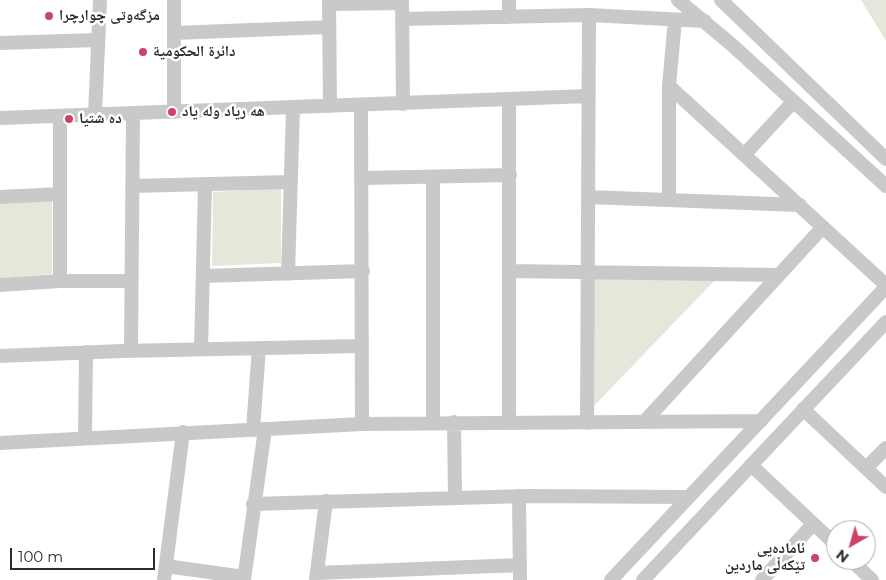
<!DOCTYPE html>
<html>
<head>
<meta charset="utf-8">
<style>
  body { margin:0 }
  #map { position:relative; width:886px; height:580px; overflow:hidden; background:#fff; font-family:Montserrat,sans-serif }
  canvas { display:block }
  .north { position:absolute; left:826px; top:520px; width:50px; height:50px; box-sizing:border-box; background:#fff; border:1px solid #ababab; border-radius:50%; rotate:218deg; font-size:14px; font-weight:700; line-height:20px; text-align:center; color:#2c2c2c }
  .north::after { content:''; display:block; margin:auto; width:18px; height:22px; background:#ce4365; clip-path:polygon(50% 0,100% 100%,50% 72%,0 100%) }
  .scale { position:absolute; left:10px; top:548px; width:145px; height:22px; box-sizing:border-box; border:2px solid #2c2c2c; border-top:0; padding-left:6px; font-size:15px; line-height:18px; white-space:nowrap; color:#2c2c2c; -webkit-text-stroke:4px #fff; paint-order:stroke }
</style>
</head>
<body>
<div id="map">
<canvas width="886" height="580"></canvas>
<div class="north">N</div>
<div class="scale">100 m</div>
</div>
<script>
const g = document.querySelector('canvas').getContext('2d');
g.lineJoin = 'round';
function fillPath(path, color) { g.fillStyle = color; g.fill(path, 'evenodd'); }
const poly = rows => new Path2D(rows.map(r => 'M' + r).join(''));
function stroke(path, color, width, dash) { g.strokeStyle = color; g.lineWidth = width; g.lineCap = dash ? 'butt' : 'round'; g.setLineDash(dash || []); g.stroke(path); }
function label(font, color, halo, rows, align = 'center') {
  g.font = font + ' Montserrat,"Noto Naskh Arabic",sans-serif'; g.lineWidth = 5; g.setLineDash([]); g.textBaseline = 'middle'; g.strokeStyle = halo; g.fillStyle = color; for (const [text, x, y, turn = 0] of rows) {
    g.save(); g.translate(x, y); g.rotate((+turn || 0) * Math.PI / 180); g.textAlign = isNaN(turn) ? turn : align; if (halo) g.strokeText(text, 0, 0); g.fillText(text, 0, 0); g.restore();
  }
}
fillPath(poly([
  [861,0,886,0,886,41],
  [281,188,281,263,212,266,213,192],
  [52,201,52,274,0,278,0,204],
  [594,279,716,279,594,406]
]), '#e4e8db');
stroke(poly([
  [329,0,330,106],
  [402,0,403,104],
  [678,0,731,44,886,186],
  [721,0,886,159],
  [329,4,402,3],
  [509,17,509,0],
  [403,19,589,15,705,21],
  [174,33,329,27],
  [0,43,98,40],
  [669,86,886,285],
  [509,99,509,421],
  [361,105,362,424],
  [174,112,174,0],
  [95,115,100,0],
  [0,118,588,96],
  [744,155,793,102],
  [433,177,433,422],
  [363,178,510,175],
  [132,186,289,182],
  [0,197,60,194],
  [588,197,800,205],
  [669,199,669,86,675,20],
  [510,271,779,275],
  [288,274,293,107],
  [203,276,363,271],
  [60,281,131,281],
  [0,285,60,281,60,116],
  [201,349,205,184],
  [131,350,133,113],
  [0,356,122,351,362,346],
  [803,409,886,487],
  [454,422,455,498],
  [644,422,823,227],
  [587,423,589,15],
  [253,429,259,348],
  [85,437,86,352],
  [0,443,362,424,761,421],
  [751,465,836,545],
  [866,468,886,448],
  [519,496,520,580],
  [253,504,526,496,687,497],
  [851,560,872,580],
  [166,566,244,577],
  [317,573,520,565],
  [164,580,183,432],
  [244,580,265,429],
  [316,580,326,501],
  [611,580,886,287],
  [643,580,886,322],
  [762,580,813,524]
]), '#c9c9c9', 14);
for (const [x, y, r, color] of [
  [49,16,5,"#ce4365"],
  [143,52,5,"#ce4365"],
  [172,112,5,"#ce4365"],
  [69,119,5,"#ce4365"],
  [815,558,5,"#ce4365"]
]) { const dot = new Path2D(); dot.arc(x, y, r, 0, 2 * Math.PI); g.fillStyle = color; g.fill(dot); stroke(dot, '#fff', 2); }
label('bold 15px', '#2c2c2c', '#fff', [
  ["مزگەوتی چوارچرا",59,16],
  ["دائرة الحكومية",153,52],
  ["هه رياد وله ياد",182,112],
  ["ده شتيا",79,119],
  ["ئامادەیی",805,549,"right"],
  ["تێکەڵی ماردین",805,566,"right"]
], 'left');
</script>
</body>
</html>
